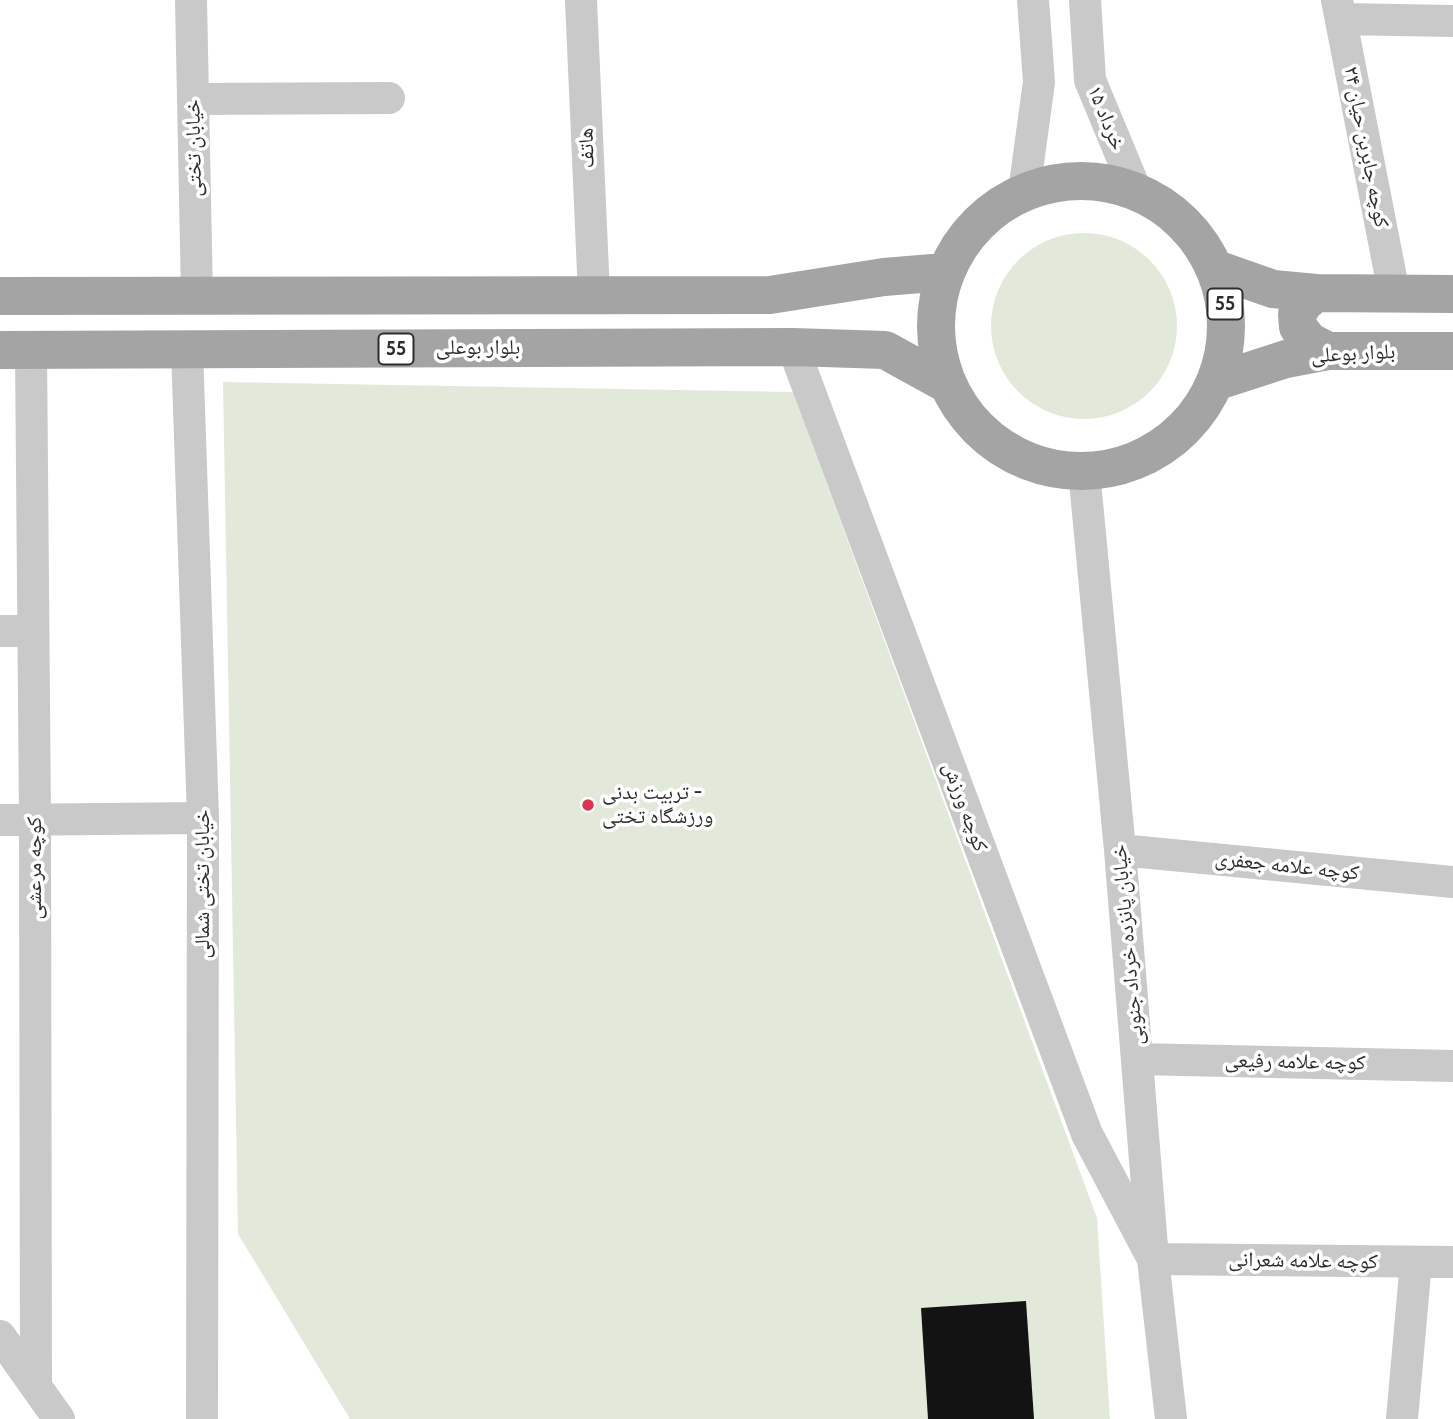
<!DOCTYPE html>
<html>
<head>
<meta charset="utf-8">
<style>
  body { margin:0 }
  canvas { display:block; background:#fff }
</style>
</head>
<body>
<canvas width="1453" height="1419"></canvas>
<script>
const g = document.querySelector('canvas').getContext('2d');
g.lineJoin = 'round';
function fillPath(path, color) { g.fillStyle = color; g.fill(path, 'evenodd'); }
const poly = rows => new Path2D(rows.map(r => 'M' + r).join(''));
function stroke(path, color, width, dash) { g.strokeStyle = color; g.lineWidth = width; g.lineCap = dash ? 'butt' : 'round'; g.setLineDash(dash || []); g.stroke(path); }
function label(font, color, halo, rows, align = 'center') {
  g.font = font + ' Cabin,"Noto Naskh Arabic",sans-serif'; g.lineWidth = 7; g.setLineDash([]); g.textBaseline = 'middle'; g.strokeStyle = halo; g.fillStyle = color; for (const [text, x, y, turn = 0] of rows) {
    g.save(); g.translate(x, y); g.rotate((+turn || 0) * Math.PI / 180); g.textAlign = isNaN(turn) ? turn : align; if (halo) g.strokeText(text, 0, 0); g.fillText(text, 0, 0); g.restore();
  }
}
fillPath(poly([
  '991 326a93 93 0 1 1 186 0a93 93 0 1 1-186 0Z',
  [223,382,793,392,1097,1218,1110,1419,350,1419,238,1234]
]), '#e3e9da');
fillPath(poly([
  [1026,1301,1034,1419,928,1419,921,1308]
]), '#131313');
stroke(poly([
  [191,0,197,296],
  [581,0,594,295],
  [1085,0,1090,80,1136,191],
  [1337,0,1394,293],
  [1342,19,1453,21],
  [193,99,389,98],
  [1024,192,1039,82,1033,0],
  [793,347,1087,1134,1153,1259,1453,1262],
  [187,349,203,818,202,1419],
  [31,350,35,820,36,1386],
  [1084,471,1120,850,1153,1259,1171,1419],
  [0,631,32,631],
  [0,820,203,818],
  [1120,850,1453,882],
  [1137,1059,1453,1066],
  [0,1336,59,1419],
  [1402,1419,1416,1262]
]), '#c9c9c9', 32);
stroke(poly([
  '936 326a145 145 0 1 1 290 0a145 145 0 1 1-290 0Z',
  [1216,269,1273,289,1316,293,1453,294],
  [1316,293,1304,303,1297,314,1298,327,1309,341,1328,351],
  [0,296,770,295,884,277,945,272],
  [0,350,793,347,885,350,947,384],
  [1215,382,1286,359,1328,351,1453,351]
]), '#a4a4a4', 38);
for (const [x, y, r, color] of [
  [588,805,7,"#da3654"]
]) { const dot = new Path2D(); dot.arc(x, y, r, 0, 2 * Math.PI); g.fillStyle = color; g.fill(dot); stroke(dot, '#fff', 2.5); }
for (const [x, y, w] of [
  [1225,304,35],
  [396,349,35]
]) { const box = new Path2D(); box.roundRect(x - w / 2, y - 15.5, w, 31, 5); g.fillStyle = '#fff'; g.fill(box); stroke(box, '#2c2c2c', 2); }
label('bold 19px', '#2c2c2c', null, [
  ["55",1225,304],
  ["55",396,349]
]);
label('21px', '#2c2c2c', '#fff', [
  ["۱۵ خرداد",1106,118,68],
  ["کوچه جابربن حیان ۲۴",1366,147,79],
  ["خیابان تختی",194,148,-91],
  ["هاتف",587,148,-92],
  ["بلوار بوعلی",478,348],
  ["بلوار بوعلی",1353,354,-3],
  ["کوچه ورزش",965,807,70],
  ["کوچه علامه جعفری",1287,866,6],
  ["کوچه مرعشی",35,868,-90],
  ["خیابان تختی شمالی",203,884,-90],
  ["خیابان پانزده خرداد جنوبی",1128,945,-95],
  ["کوچه علامه رفیعی",1295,1062,1],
  ["کوچه علامه شعرانی",1303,1261,1]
]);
label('21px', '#2c2c2c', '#fff', [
  ["تربیت بدنی -",602,793],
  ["ورزشگاه تختی",602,817]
], 'left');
</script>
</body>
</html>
